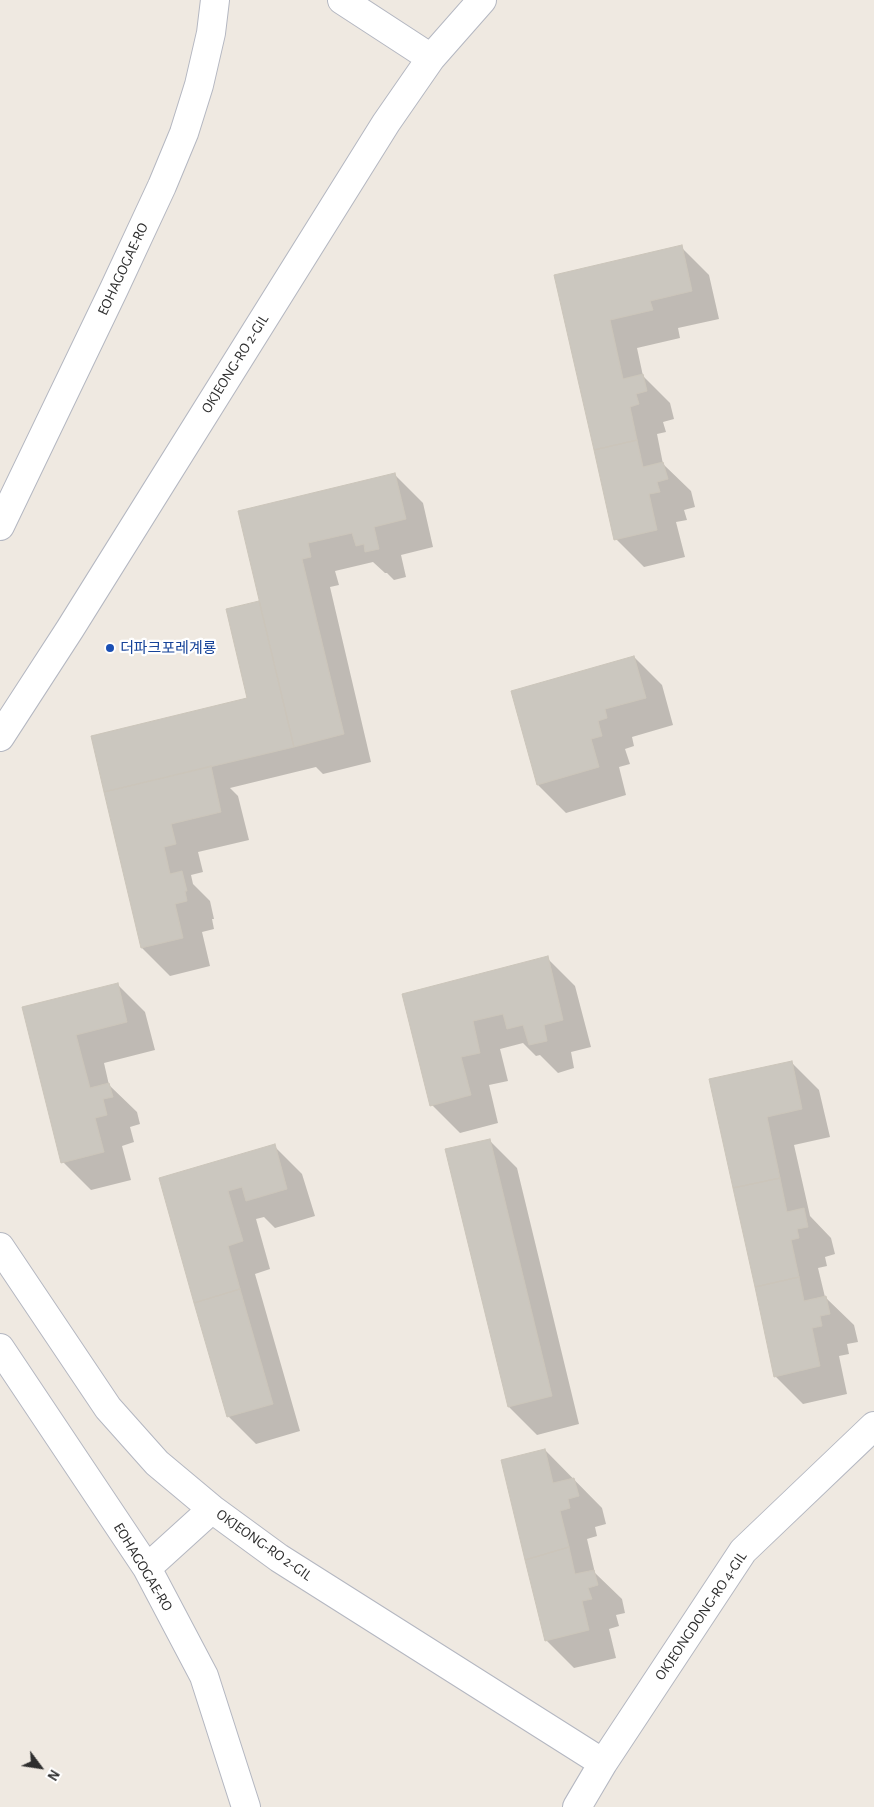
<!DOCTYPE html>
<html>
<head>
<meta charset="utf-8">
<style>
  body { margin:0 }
  #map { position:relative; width:874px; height:1807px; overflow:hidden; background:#efe9e1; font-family:"Alegreya Sans",sans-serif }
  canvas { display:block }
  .north { position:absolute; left:15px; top:1742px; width:50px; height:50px; -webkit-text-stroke:4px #fff; paint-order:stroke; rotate:121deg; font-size:14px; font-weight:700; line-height:20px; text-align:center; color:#2e2e2e }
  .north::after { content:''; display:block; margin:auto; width:18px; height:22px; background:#2e2e2e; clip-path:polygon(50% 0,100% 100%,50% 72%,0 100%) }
</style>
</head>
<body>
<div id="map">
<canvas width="874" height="1807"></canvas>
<div class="north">N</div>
</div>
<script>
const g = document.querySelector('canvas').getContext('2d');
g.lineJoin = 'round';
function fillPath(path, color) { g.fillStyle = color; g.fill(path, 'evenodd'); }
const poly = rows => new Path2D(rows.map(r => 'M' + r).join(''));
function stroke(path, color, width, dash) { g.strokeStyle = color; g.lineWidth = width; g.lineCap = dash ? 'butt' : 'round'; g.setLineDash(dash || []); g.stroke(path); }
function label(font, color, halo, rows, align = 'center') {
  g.font = font + ' "Alegreya Sans","Noto Sans KR",sans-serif'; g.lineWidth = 4.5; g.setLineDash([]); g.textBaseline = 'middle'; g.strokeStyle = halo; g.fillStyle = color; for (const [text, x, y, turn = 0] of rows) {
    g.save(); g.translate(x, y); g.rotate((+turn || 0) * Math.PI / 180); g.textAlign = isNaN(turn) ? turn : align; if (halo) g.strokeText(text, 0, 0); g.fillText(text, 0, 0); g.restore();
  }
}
fillPath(poly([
  [681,247,709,275,719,319,678,328,680,338,637,348,643,376,670,403,674,419,663,422,666,432,657,434,663,464,691,491,695,507,684,510,687,520,676,522,685,557,644,567,616,539,555,276],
  [395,475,423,503,433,547,401,555,406,577,394,580,387,573,385,573,373,562,335,571,339,585,330,587,371,762,323,774,316,767,230,788,238,796,249,840,198,852,203,872,191,875,193,884,210,901,214,919,212,919,214,929,202,932,210,966,170,976,142,948,92,736,248,699,227,610,261,602,240,512],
  [634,657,662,685,673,725,632,737,634,746,625,749,630,764,619,767,626,795,566,813,538,785],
  [547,958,575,986,591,1047,571,1052,574,1068,558,1073,540,1055,536,1056,523,1043,500,1049,508,1081,489,1085,498,1123,460,1133,432,1105,404,995],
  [117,984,145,1012,155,1050,104,1063,109,1085,137,1112,140,1124,130,1127,134,1142,122,1146,131,1180,91,1190,63,1162,23,1008],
  [791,1062,819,1090,830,1137,794,1145,810,1216,831,1238,835,1254,825,1257,827,1266,818,1268,825,1297,854,1325,858,1342,847,1344,849,1354,839,1356,847,1394,803,1404,775,1376,711,1080],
  [489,1140,517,1168,579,1424,537,1435,509,1407,446,1150],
  [274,1146,302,1174,315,1216,275,1228,264,1217,256,1219,270,1269,255,1274,300,1431,256,1444,228,1416,160,1179],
  [545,1450,602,1508,606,1524,595,1527,597,1536,587,1539,595,1573,622,1599,625,1613,616,1615,619,1626,609,1629,616,1658,574,1668,546,1640]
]), '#0003');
const building = poly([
  [682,245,692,291,650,301,653,310,610,320,623,379,643,374,647,391,636,394,639,404,630,407,637,440,594,450,554,275,682,245],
  [637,440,643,467,663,462,668,479,657,482,660,492,649,494,657,530,614,540,594,450,637,440],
  [395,473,406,519,374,527,379,549,365,552,364,544,356,546,352,533,308,543,311,557,302,559,344,734,294,747,238,511,395,473],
  [259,601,294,747,104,792,91,736,247,698,226,609,259,601],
  [634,656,646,698,605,709,607,718,598,721,602,736,591,739,599,767,537,785,511,691,634,656],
  [211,766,221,812,171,824,176,844,164,847,170,874,182,871,187,891,185,891,187,901,175,904,183,938,141,948,104,792,211,766],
  [548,956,563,1020,544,1025,547,1041,529,1045,523,1025,507,1029,503,1014,473,1021,480,1053,461,1057,471,1095,430,1106,402,994,548,956],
  [118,983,127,1022,76,1035,90,1088,109,1083,113,1097,103,1099,107,1115,95,1118,104,1152,61,1163,22,1007,118,983],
  [792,1061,802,1109,767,1117,780,1178,733,1188,709,1079,792,1061],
  [490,1139,552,1396,508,1407,445,1149,490,1139],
  [275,1144,287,1189,246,1201,242,1187,228,1191,243,1241,228,1246,240,1289,194,1303,159,1178,275,1144],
  [780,1178,787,1212,804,1208,808,1227,797,1229,799,1238,791,1240,799,1277,755,1287,733,1188,780,1178],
  [799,1277,804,1301,826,1296,830,1314,820,1316,822,1326,812,1328,820,1366,774,1377,755,1287,799,1277],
  [240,1289,273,1404,227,1417,194,1303,240,1289],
  [545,1449,553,1483,574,1478,579,1496,568,1499,570,1508,560,1511,569,1547,525,1560,501,1460,545,1449],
  [569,1547,575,1574,594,1570,598,1585,588,1588,592,1599,582,1601,589,1630,545,1641,525,1560,569,1547]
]);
fillPath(building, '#cbc7bf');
stroke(building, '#cbc5ba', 1);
const street = poly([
  [342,0,431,58],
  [0,526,114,289,162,186,184,133,199,85,211,33,215,0],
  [0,737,70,629,386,123,431,58,482,0],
  [0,1247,108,1408,157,1463,212,1509,279,1558,603,1763],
  [0,1348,147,1568,204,1676,246,1807],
  [147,1568,212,1509],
  [577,1807,603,1763,743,1551,874,1426]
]);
stroke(street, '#b4b7c1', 30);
stroke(street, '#fff', 28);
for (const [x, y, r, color] of [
  [110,648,5,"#1a4fb4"]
]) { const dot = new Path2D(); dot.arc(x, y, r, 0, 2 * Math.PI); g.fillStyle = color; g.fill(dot); stroke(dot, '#fff', 2); }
label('15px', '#2e2e2e', '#fff', [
  ["EOHAGOGAE-RO",123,269,-65],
  ["OKJEONG-RO 2-GIL",235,364,-58],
  ["OKJEONG-RO 2-GIL",264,1545,35],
  ["EOHAGOGAE-RO",143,1567,59],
  ["OKJEONGDONG-RO 4-GIL",701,1616,-56]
]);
label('15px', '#164399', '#fff', [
  ["더파크포레계룡",120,648]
], 'left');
</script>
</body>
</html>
